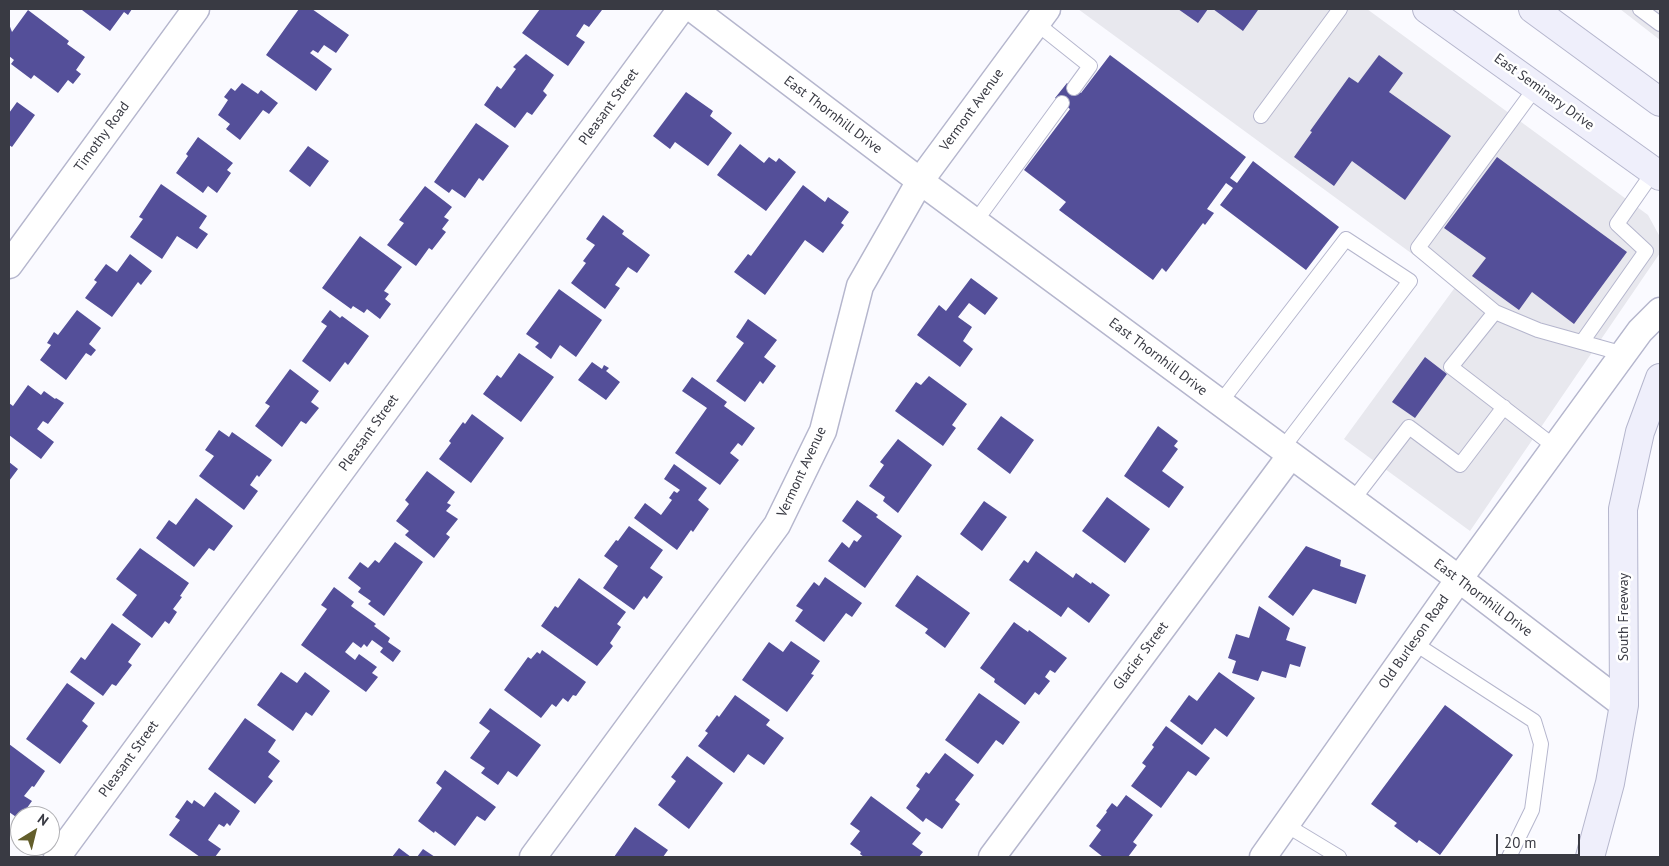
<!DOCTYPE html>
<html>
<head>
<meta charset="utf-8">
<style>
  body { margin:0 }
  #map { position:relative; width:1669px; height:866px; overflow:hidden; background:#fafaff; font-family:"PT Sans",sans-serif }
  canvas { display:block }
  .frame { position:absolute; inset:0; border:10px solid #393a43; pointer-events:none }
  .north { position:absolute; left:10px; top:806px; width:50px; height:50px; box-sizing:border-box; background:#fff; border:1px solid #b0b0b4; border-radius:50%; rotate:36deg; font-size:14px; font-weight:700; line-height:20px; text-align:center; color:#393a43 }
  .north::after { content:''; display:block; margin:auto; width:18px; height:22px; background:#635e2b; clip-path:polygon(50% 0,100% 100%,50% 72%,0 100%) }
  .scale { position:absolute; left:1496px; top:834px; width:84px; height:22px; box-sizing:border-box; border:2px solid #393a43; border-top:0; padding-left:6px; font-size:15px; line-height:18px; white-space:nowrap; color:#393a43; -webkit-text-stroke:4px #fff; paint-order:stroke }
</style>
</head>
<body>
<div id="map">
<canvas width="1669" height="866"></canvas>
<div class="frame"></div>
<div class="north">N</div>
<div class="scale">20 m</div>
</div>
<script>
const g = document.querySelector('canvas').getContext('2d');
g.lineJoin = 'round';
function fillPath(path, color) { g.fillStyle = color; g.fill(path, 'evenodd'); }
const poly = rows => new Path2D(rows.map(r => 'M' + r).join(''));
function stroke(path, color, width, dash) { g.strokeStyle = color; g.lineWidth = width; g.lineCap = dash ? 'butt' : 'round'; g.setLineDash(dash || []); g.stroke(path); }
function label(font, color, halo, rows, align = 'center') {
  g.font = font + ' "PT Sans",sans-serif'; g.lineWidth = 5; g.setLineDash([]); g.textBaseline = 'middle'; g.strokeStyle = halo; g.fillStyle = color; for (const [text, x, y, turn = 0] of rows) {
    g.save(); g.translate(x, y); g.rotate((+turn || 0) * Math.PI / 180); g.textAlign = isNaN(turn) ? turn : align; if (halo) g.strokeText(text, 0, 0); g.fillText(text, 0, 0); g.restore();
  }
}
fillPath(poly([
  [1078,9,1367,9,1648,215,1660,237,1660,253,1470,531,1344,439,1456,286],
  [1620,9,1660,9,1660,40]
]), '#e8e8ee');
fillPath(poly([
  [83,9,132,9,128,15,124,12,110,31,82,10],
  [299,9,312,9,349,35,336,53,324,45,318,53,313,50,310,53,332,69,316,91,266,55],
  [540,9,602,10,589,27,584,24,576,36,585,42,568,66,522,33],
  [1178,9,1208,9,1198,23],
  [1213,9,1257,9,1258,10,1243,31],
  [28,10,69,41,67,44,85,57,76,70,81,74,73,84,68,80,58,93,34,75,31,79,11,64,14,60,9,56,9,24,12,32],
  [526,54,554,75,543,91,547,95,532,115,527,112,515,128,484,105,497,86,501,89,516,69,513,67],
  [1110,55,1246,157,1230,178,1237,183,1253,161,1339,227,1306,270,1220,205,1233,188,1226,183,1207,209,1214,213,1205,225,1203,223,1166,272,1162,268,1153,280,1059,210,1066,202,1024,170,1070,109,1055,98,1067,83,1081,93],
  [1379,55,1403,73,1389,92,1451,136,1405,200,1352,161,1334,186,1294,157,1312,132,1310,131,1349,77,1358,83],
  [242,83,258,94,261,90,278,103,269,114,263,110,240,140,226,129,230,124,218,115,228,100,224,97,231,88,235,91],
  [686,92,713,111,710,116,732,133,708,166,675,142,670,149,653,136],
  [17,102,35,115,12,147,9,145,9,113],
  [476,123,509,146,483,181,479,178,465,198,452,189,449,193,434,182],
  [198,137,233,163,227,170,231,173,217,193,208,186,203,193,176,173,188,156,186,154],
  [740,144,764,163,769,157,776,162,779,158,796,172,766,211,717,175],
  [308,146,329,161,310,187,289,171],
  [1497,157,1627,252,1574,324,1532,292,1519,310,1472,276,1486,258,1444,228],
  [161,184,207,216,199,228,208,234,197,249,177,236,162,259,130,237,143,219,139,217],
  [803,185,825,202,828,197,849,212,841,223,844,225,823,253,805,240,765,295,734,272,748,254,751,256],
  [425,186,452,207,444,217,449,220,442,229,446,232,432,250,429,248,416,266,387,245,404,223,399,220],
  [603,215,624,231,622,234,650,255,637,273,628,267,615,285,620,288,605,309,571,283,586,263,583,261,595,245,586,239],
  [360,236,402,267,384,291,389,294,385,299,391,304,380,319,367,309,364,313,353,306,351,309,322,288],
  [130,254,152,271,141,285,138,282,112,317,85,298,97,282,94,280,106,264,117,272],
  [971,278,998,298,985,315,969,303,958,317,972,327,963,341,973,349,960,367,917,335,939,305,946,311],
  [559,289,602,320,576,357,560,345,551,359,535,347,539,343,526,334],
  [77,310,101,328,89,344,96,350,91,356,86,353,66,380,40,360,51,345,47,343,54,332,58,335],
  [330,310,340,318,342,316,369,336,348,365,345,362,330,382,302,361,327,326,321,322],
  [748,319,777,340,764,357,776,366,763,384,760,381,745,402,716,381,744,343,736,337],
  [519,353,554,377,521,422,483,394,497,375,501,378],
  [1425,357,1447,374,1415,418,1392,402],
  [592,362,602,369,604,365,609,368,606,371,620,382,606,400,578,380],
  [290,369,319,391,311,402,319,408,306,424,301,421,282,447,255,426,270,406,265,403],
  [929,376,967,404,952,425,956,428,943,446,895,411,916,382,921,385],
  [692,377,727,402,724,406,755,428,742,446,738,443,730,453,739,460,720,485,675,453,707,408,682,391],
  [28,385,41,395,44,391,55,399,56,398,64,403,48,424,43,421,37,429,54,442,41,459,9,435,9,403,13,406],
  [472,414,504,438,471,483,439,459,451,443,449,441,463,422,465,424],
  [1001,416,1034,440,1010,474,977,449],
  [1158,426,1178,441,1174,446,1178,449,1162,471,1184,487,1169,508,1124,476],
  [219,430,229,437,232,432,272,460,259,477,257,475,250,485,258,491,244,510,199,476,214,456,205,450],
  [898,439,932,465,898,513,883,501,885,497,869,486,884,465,880,462],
  [9,462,18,469,9,481],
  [674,464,707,488,698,500,709,509,693,532,691,530,677,550,634,518,645,503,661,515,672,500,669,498,674,491,677,493,680,490,664,479],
  [427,471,455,492,447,503,451,505,446,511,458,519,446,534,450,537,434,558,405,535,409,531,396,521,409,504,405,500],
  [1107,497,1150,529,1125,563,1082,531],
  [196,498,233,526,214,551,209,548,194,567,156,538,169,520,176,525],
  [857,500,878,515,876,517,902,536,865,588,828,561,842,542,849,548,854,540,857,542,862,536,842,521],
  [984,501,1007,517,982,551,960,534],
  [629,526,663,550,650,568,663,577,647,599,644,596,634,610,603,588,618,566,604,556,616,540,618,541],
  [395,542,423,562,384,616,368,604,371,601,358,592,361,588,348,578,360,562,368,568,375,560,379,563],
  [1306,546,1341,560,1340,566,1366,575,1356,604,1313,589,1293,616,1268,597],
  [140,548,189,583,180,596,182,597,173,609,177,612,169,624,165,621,152,638,122,615,137,595,116,579],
  [1036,551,1073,578,1076,573,1091,584,1092,582,1110,595,1089,623,1068,607,1061,617,1009,580,1024,560,1028,563],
  [917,575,970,613,945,648,925,633,928,629,895,606],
  [825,577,862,603,852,617,846,613,824,642,795,621,803,610,796,606,814,582,819,586],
  [579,578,626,612,617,624,621,627,610,643,613,646,597,666,541,626,555,606,558,608],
  [334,587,354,602,351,606,376,624,374,626,390,638,388,642,401,651,393,662,380,652,383,648,372,640,367,647,364,644,361,648,353,642,345,652,355,660,359,654,377,667,372,673,378,677,366,692,301,645,327,609,321,605],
  [1259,606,1290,628,1286,640,1306,647,1300,667,1290,664,1286,678,1262,671,1258,681,1232,673,1236,661,1228,658,1236,634,1249,638],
  [1014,622,1028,632,1029,630,1067,658,1055,673,1050,670,1045,677,1050,681,1039,695,1035,692,1025,705,994,682,995,679,980,668],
  [112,623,141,644,128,662,132,665,116,686,112,684,103,696,70,672,81,657,85,660],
  [791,641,820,661,811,674,814,675,787,712,742,680,769,642,783,652],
  [542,650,586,682,576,696,573,695,568,702,563,698,556,707,552,704,541,718,504,690,528,657,531,659,537,652,540,654],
  [281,672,297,683,305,672,330,691,312,716,306,712,293,731,257,705],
  [1219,672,1255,698,1227,737,1215,728,1202,745,1170,721,1189,695,1197,701],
  [67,683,95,703,82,721,88,726,60,764,26,739],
  [979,693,1020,722,1003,745,996,740,978,764,945,740],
  [735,695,770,720,766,725,784,738,764,765,748,754,734,773,698,746,708,733,705,731,717,715,719,717],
  [1445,705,1513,755,1440,855,1419,840,1417,843,1394,826,1397,823,1371,804],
  [490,708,541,745,517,777,508,771,498,785,481,773,485,768,470,758,490,731,479,723],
  [245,718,276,740,268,752,280,761,268,777,273,781,255,804,208,769],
  [1166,726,1210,758,1196,776,1188,771,1161,808,1131,786,1146,766,1142,763,1154,747,1152,745],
  [9,744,45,771,34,787,32,786,24,796,32,801,19,819,9,812],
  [945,753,974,775,955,800,960,804,942,829,926,818,923,822,906,808,920,789,916,786,926,772,929,774],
  [687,756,723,783,689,829,658,805,676,781,671,777],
  [445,770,496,807,485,821,477,816,455,846,435,831,434,833,418,821,442,788,436,783],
  [215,792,240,811,230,826,227,823,224,827,219,824,208,840,221,849,215,857,200,857,169,835,180,820,175,817,187,800,192,804,194,800,204,807],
  [1126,795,1153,815,1133,842,1137,845,1128,857,1103,857,1089,846,1101,830,1096,826,1107,812,1106,811,1112,803,1117,807],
  [871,796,921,833,912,844,923,852,919,857,864,857,860,854,861,852,850,844,860,831,850,824],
  [635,827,668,850,663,857,614,857],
  [399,848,411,857,392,857],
  [423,849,435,857,417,857]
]), '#544f99');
const lane = poly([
  [1640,9,1660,24],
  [1036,23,1090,66,1074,88],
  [1261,116,1340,9],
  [975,222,1062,103],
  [1495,312,1418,248,1536,87],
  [1582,342,1646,251,1617,224,1654,171],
  [1220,403,1346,239,1410,281,1282,449],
  [1555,447,1451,367,1495,312,1538,330,1624,354],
  [1352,501,1409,427,1460,465,1504,407],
  [1414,643,1534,721,1541,744,1532,810,1509,857],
  [1286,825,1339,857]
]);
const street = poly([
  [693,9,920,181,1459,579,1624,705],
  [9,265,196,9],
  [57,857,681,9],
  [533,857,777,525,823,431,860,286,920,181,1047,9],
  [992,857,1291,455],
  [1263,857,1459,579,1640,331,1660,311]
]);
const secondary = poly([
  [1427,9,1660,176],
  [1533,9,1660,102],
  [1590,857,1610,783,1624,705,1623,509,1640,432,1660,378]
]);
stroke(lane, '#b5b6cd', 16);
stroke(street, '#b5b6cd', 29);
stroke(secondary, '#b5b6cd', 30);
stroke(lane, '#fff', 14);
stroke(street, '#fff', 26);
stroke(secondary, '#efeffb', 28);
label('14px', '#393a43', '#fff', [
  ["East Seminary Drive",1544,92,36],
  ["Pleasant Street",609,107,-54],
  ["Vermont Avenue",972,110,-54],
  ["East Thornhill Drive",833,115,37],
  ["Timothy Road",102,137,-54],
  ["East Thornhill Drive",1158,357,37],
  ["Pleasant Street",369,433,-54],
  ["Vermont Avenue",802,472,-65],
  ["East Thornhill Drive",1483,598,37],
  ["South Freeway",1624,617,-90],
  ["Old Burleson Road",1414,642,-55],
  ["Glacier Street",1141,656,-53],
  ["Pleasant Street",129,759,-54]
]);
</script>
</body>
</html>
